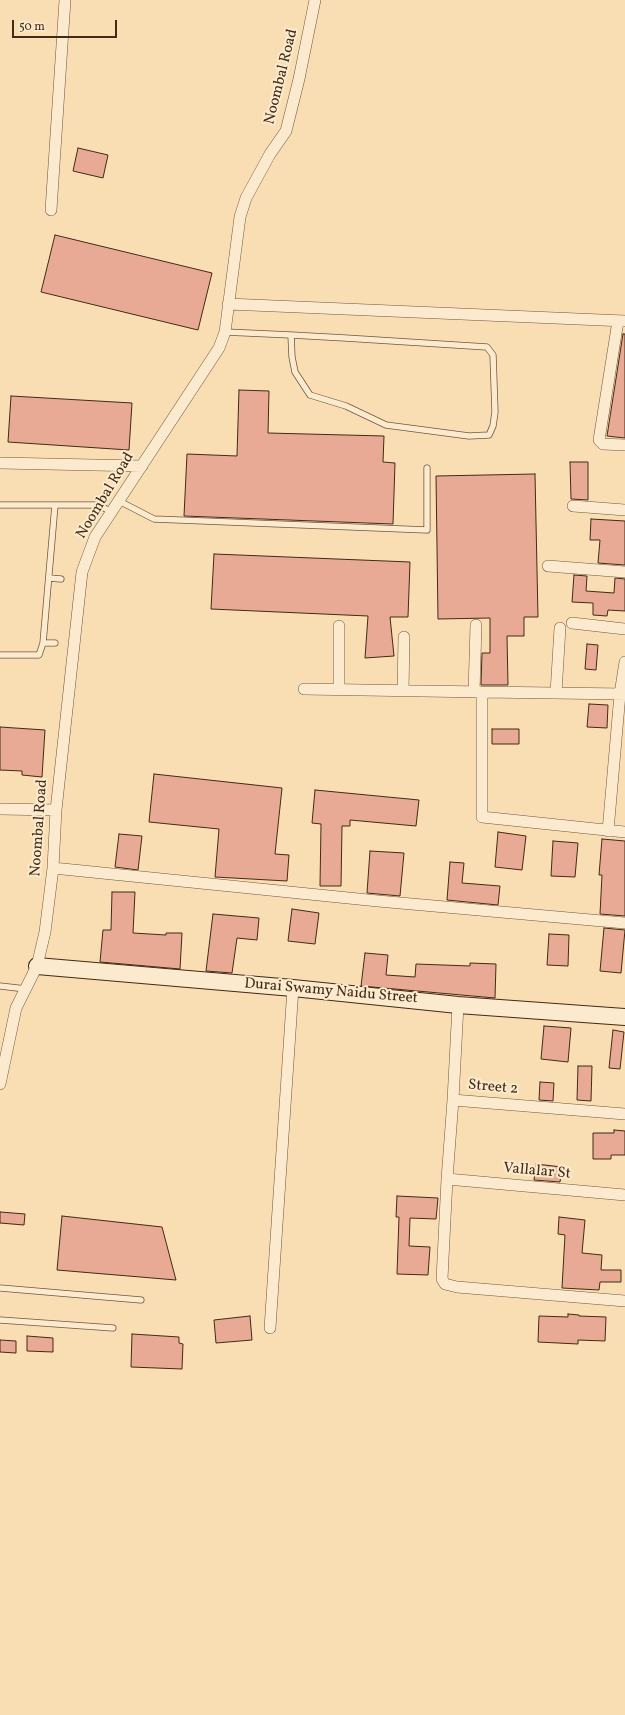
<!DOCTYPE html>
<html>
<head>
<meta charset="utf-8">
<style>
  body { margin:0 }
  #map { position:relative; width:625px; height:1715px; overflow:hidden; background:#f9deb3; font-family:Vollkorn,serif }
  canvas { display:block }
  .scale { position:absolute; left:12px; top:20px; width:105px; height:18px; box-sizing:border-box; border:2px solid #422a14; border-top:0; padding-left:5px; font-size:12px; line-height:14px; white-space:nowrap; color:#422a14; -webkit-text-stroke:3px #fbeace; paint-order:stroke }
</style>
</head>
<body>
<div id="map">
<canvas width="625" height="1715"></canvas>
<div class="scale">50 m</div>
</div>
<script>
const g = document.querySelector('canvas').getContext('2d');
g.lineJoin = 'round';
function fillPath(path, color) { g.fillStyle = color; g.fill(path, 'evenodd'); }
const poly = rows => new Path2D(rows.map(r => 'M' + r).join(''));
function stroke(path, color, width, dash) { g.strokeStyle = color; g.lineWidth = width; g.lineCap = dash ? 'butt' : 'round'; g.setLineDash(dash || []); g.stroke(path); }
function label(font, color, halo, rows, align = 'center') {
  g.font = font + ' Vollkorn,serif'; g.lineWidth = 4; g.setLineDash([]); g.textBaseline = 'middle'; g.strokeStyle = halo; g.fillStyle = color; for (const [text, x, y, turn = 0] of rows) {
    g.save(); g.translate(x, y); g.rotate((+turn || 0) * Math.PI / 180); g.textAlign = isNaN(turn) ? turn : align; if (halo) g.strokeText(text, 0, 0); g.fillText(text, 0, 0); g.restore();
  }
}
const building = poly([
  [78,148,108,155,103,178,73,171,78,148],
  [55,235,212,273,198,330,41,292,55,235],
  [623,334,625,334,625,438,607,436,623,334],
  [239,390,269,391,268,433,384,436,383,462,395,463,393,524,184,516,187,454,237,456,239,390],
  [11,396,132,403,129,450,8,442,11,396],
  [570,462,588,462,588,500,571,499,570,462],
  [535,474,538,617,524,617,524,636,507,636,508,685,481,685,482,653,490,653,490,618,438,619,436,476,535,474],
  [591,519,625,521,625,565,598,563,600,540,590,540,591,519],
  [214,554,410,562,408,617,390,617,394,656,365,658,368,616,211,609,214,554],
  [574,575,587,576,586,591,614,593,615,578,625,579,625,611,608,610,607,616,593,615,593,603,572,602,574,575],
  [587,644,598,645,596,670,585,669,587,644],
  [589,704,608,705,607,728,587,727,589,704],
  [0,727,45,730,42,777,22,775,22,771,0,770,0,727],
  [492,729,519,729,519,744,492,744,492,729],
  [154,774,282,788,275,854,289,855,287,881,215,877,219,829,149,822,154,774],
  [315,790,419,800,416,826,350,820,350,826,342,826,341,886,320,886,321,824,312,823,315,790],
  [498,832,526,836,522,870,495,867,498,832],
  [119,834,142,836,138,870,115,867,119,834],
  [602,839,625,841,625,916,600,914,602,875,599,875,602,839],
  [553,841,578,843,575,877,551,876,553,841],
  [370,851,404,853,400,896,367,893,370,851],
  [450,862,464,863,462,883,500,886,498,905,447,900,450,862],
  [112,892,135,892,133,933,166,935,166,933,182,933,180,969,100,962,103,930,111,930,112,892],
  [292,909,319,913,315,944,288,941,292,909],
  [213,914,259,918,257,940,237,938,232,973,206,971,213,914],
  [604,928,625,930,621,973,600,971,604,928],
  [549,934,569,935,568,966,547,965,549,934],
  [365,953,388,955,386,975,415,977,416,964,470,966,470,963,496,964,495,998,361,986,365,953],
  [544,1026,571,1028,568,1062,541,1059,544,1026],
  [613,1030,624,1032,620,1069,609,1068,613,1030],
  [578,1066,592,1066,591,1101,577,1100,578,1066],
  [540,1082,554,1083,553,1101,539,1100,540,1082],
  [614,1130,625,1131,625,1155,611,1155,611,1159,593,1159,593,1133,614,1133,614,1130],
  [536,1164,562,1167,560,1182,534,1180,536,1164],
  [397,1196,438,1198,436,1219,410,1218,409,1246,430,1247,428,1275,397,1274,399,1217,396,1217,397,1196],
  [0,1212,25,1214,24,1225,0,1223,0,1212],
  [62,1216,162,1227,176,1280,57,1270,62,1216],
  [559,1217,585,1220,582,1253,602,1255,601,1270,621,1270,621,1282,600,1282,599,1290,562,1288,565,1235,558,1234,559,1217],
  [568,1314,579,1315,579,1316,606,1317,605,1341,578,1340,578,1344,538,1342,539,1316,568,1317,568,1314],
  [250,1316,252,1340,216,1343,214,1320,250,1316],
  [132,1334,179,1337,179,1343,183,1344,182,1369,131,1367,132,1334],
  [27,1336,53,1338,53,1352,27,1351,27,1336],
  [0,1340,16,1341,16,1353,0,1352,0,1340]
]);
fillPath(building, '#e9aa95');
stroke(building, '#422a14', 1);
const lane = poly([
  [225,332,291,335,345,338,487,347,493,355,495,412,493,426,489,435,469,436,386,425,346,406,310,395,295,372,292,357,291,335],
  [119,501,154,519,427,530,427,468],
  [0,505,98,505,112,512],
  [49,578,61,579],
  [43,643,55,643],
  [0,655,39,655,43,643,55,505],
  [0,986,26,989],
  [0,1288,141,1300],
  [0,1320,113,1328]
]);
const street = poly([
  [51,210,65,0],
  [228,304,625,321],
  [618,321,599,440,603,444,625,445],
  [0,463,142,466],
  [573,506,625,510],
  [548,566,625,572],
  [572,623,625,629],
  [339,626,339,690],
  [304,689,482,692],
  [403,691,404,637],
  [474,692,476,625],
  [556,693,560,628],
  [625,694,482,692,482,817,625,832],
  [0,809,56,810],
  [608,831,620,694,625,662],
  [53,868,378,901,625,923],
  [458,1005,453,1100,625,1114],
  [0,1084,16,1008,37,966,45,932,53,868,56,810,82,572,95,537,219,348,225,332,240,217,246,198,270,154,286,131,299,79,315,0],
  [453,1100,447,1179,442,1279,445,1284,457,1287,625,1301],
  [447,1179,625,1195],
  [270,1328,293,988]
]);
const secondary = poly([
  [37,966,293,988,458,1005,625,1017]
]);
stroke(lane, '#70573c', 7);
stroke(street, '#70573c', 12);
stroke(secondary, '#422a14', 18);
stroke(lane, '#fbeace', 5.5);
stroke(street, '#fbeace', 11);
stroke(secondary, '#fbeace', 16);
label('15px', '#422a14', '#fbeace', [
  ["Noombal Road",282,77,-76],
  ["Noombal Road",106,496,-59],
  ["Noombal Road",40,828,-86],
  ["Durai Swamy Naidu Street",331,992,5],
  ["Street 2",493,1088,5],
  ["Vallalar St",537,1172,5]
]);
</script>
</body>
</html>
